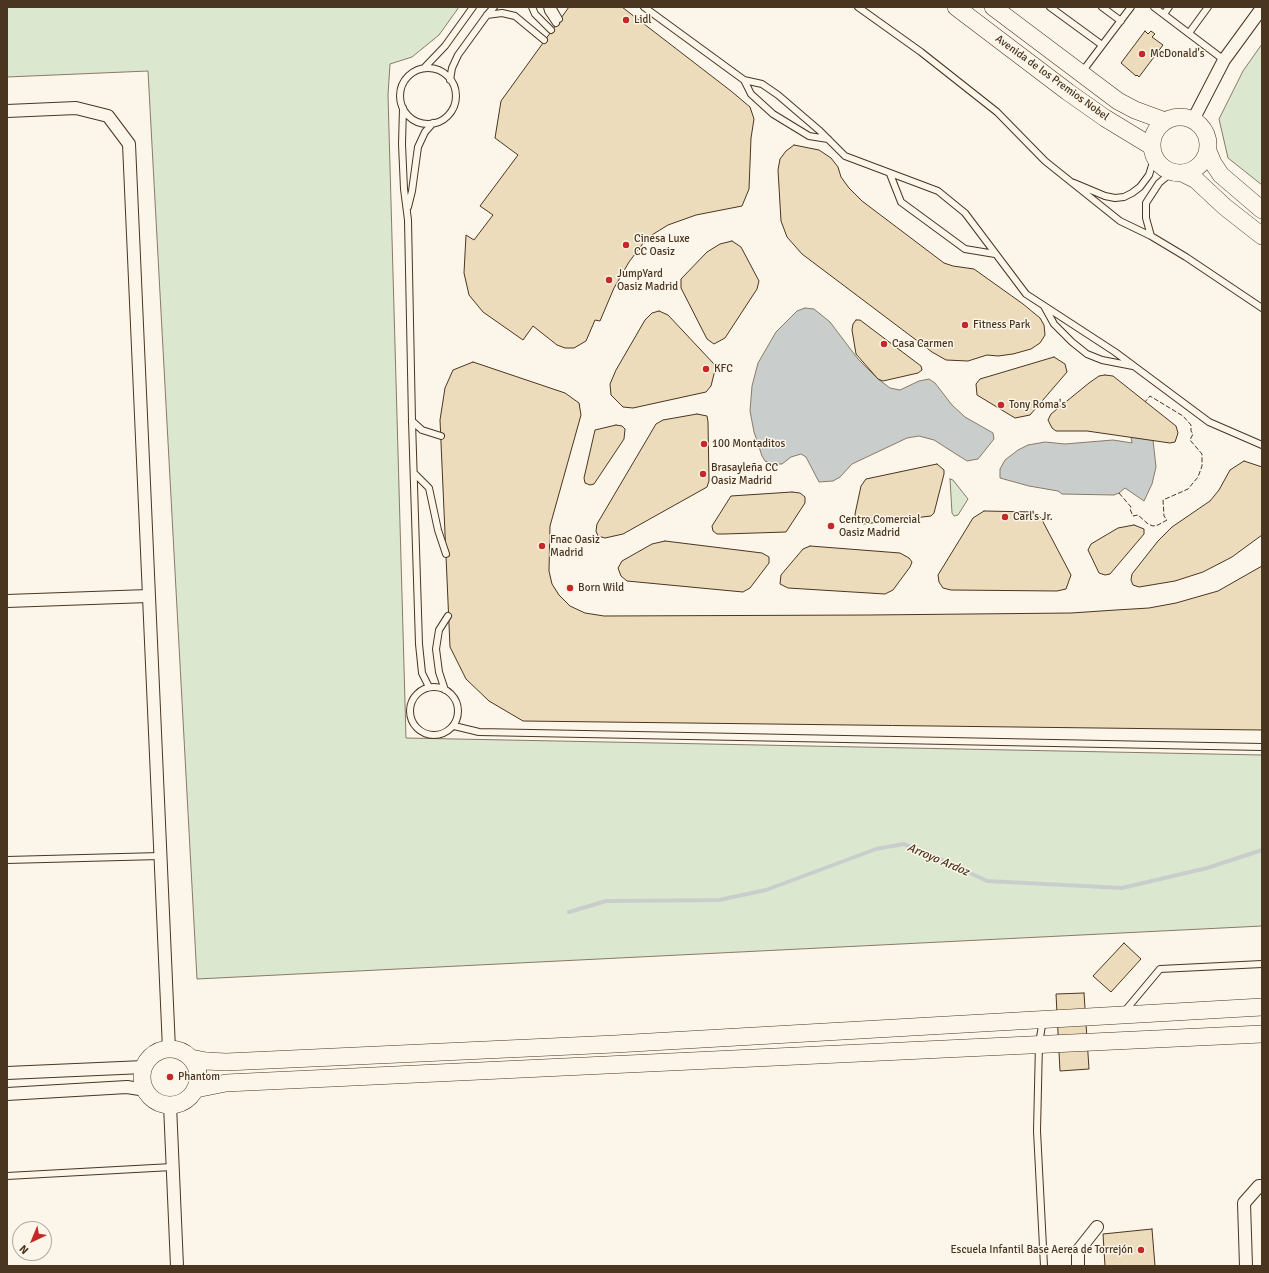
<!DOCTYPE html>
<html>
<head>
<meta charset="utf-8">
<style>
  body { margin:0 }
  #map { position:relative; width:1269px; height:1273px; overflow:hidden; background:#fbf6e9; font-family:Signika,sans-serif }
  canvas { display:block }
  .frame { position:absolute; inset:0; border:8px solid #4a3520; pointer-events:none }
  .north { position:absolute; left:12px; top:1221px; width:40px; height:40px; box-sizing:border-box; background:#fbf6e9; border:1px solid #b4a999; border-radius:50%; rotate:224deg; font-size:11px; font-weight:700; line-height:16px; text-align:center; color:#4a3520 }
  .north::after { content:''; display:block; margin:auto; width:14px; height:18px; background:#c62828; clip-path:polygon(50% 0,100% 100%,50% 72%,0 100%) }
</style>
</head>
<body>
<div id="map">
<canvas width="1269" height="1273"></canvas>
<div class="frame"></div>
<div class="north">N</div>
</div>
<script>
const g = document.querySelector('canvas').getContext('2d');
g.lineJoin = 'round';
function fillPath(path, color) { g.fillStyle = color; g.fill(path, 'evenodd'); }
const poly = rows => new Path2D(rows.map(r => 'M' + r).join(''));
function stroke(path, color, width, dash) { g.strokeStyle = color; g.lineWidth = width; g.lineCap = dash ? 'butt' : 'round'; g.setLineDash(dash || []); g.stroke(path); }
function label(font, color, halo, rows, align = 'center') {
  g.font = font + ' Signika,sans-serif'; g.lineWidth = 3; g.setLineDash([]); g.textBaseline = 'middle'; g.strokeStyle = halo; g.fillStyle = color; for (const [text, x, y, turn = 0] of rows) {
    g.save(); g.translate(x, y); g.rotate((+turn || 0) * Math.PI / 180); g.textAlign = isNaN(turn) ? turn : align; if (halo) g.strokeText(text, 0, 0); g.fillText(text, 0, 0); g.restore();
  }
}
const green = poly([
  [7,7,459,7,439,35,412,57,390,64,388,95,406,738,1262,755,1262,926,197,979,148,71,7,77,7,7],
  [1262,44,1262,185,1228,158,1219,119,1243,71,1262,44],
  [950,479,953,480,968,499,958,515,954,516,952,513,950,479]
]);
fillPath(green, '#dce7d0');
stroke(green, '#887966', 1);
const water = poly([
  [805,308,814,309,830,322,858,359,878,379,890,388,900,390,919,381,929,379,935,383,952,405,965,417,993,433,994,439,978,459,967,461,934,440,919,436,907,438,852,464,840,477,833,481,819,482,806,457,801,454,791,457,782,464,773,464,765,461,762,456,754,432,750,411,752,386,758,363,776,332,797,311,805,308],
  [1131,437,1153,440,1156,467,1152,484,1144,501,1125,488,1119,493,1114,495,1062,494,1058,491,1029,486,1000,478,1000,469,1005,460,1018,450,1028,445,1045,442,1065,444,1113,440,1132,443,1131,437]
]);
fillPath(water, '#c9cecd');
stroke(water, '#887966', 1);
stroke(poly([
  [569,912,606,901,719,900,766,890,876,849,904,844,934,856,987,881,1122,888,1207,868,1262,850]
]), '#c9cecd', 4);
const building = poly([
  [569,7,622,7,731,91,750,107,754,119,751,138,749,189,742,206,696,215,668,225,647,238,629,262,614,288,600,321,595,320,586,341,574,348,565,348,557,345,533,326,523,340,483,312,469,295,464,273,466,235,474,240,493,215,480,206,518,155,495,138,501,101,569,7],
  [1145,31,1148,34,1151,31,1155,34,1152,37,1163,45,1139,77,1137,75,1136,76,1121,63,1145,31],
  [794,145,819,150,831,158,838,167,841,177,849,188,862,201,944,263,953,266,974,269,1023,304,1040,318,1044,325,1045,335,1040,343,1031,349,1013,354,998,356,987,355,968,361,946,360,932,352,802,254,787,237,781,221,778,170,780,159,786,151,794,145],
  [732,241,741,247,759,281,757,289,725,338,714,344,707,339,681,288,681,279,707,252,720,244,732,241],
  [659,311,668,315,714,364,715,370,711,386,706,392,633,408,623,407,611,395,610,384,616,370,645,320,652,313,659,311],
  [856,320,860,320,921,366,922,370,918,373,883,381,878,379,856,354,852,330,853,324,856,320],
  [1054,357,1065,364,1067,372,1030,415,1015,418,977,395,976,384,980,379,1054,357],
  [473,362,565,393,579,403,581,415,550,526,549,571,552,584,559,595,570,606,585,613,604,616,869,615,1071,613,1116,610,1149,608,1176,603,1218,591,1262,566,1262,730,523,721,489,701,466,679,450,647,440,420,445,388,453,370,473,362],
  [1105,375,1113,376,1176,426,1178,433,1175,442,1170,443,1087,431,1056,431,1052,428,1048,420,1051,414,1089,383,1099,376,1105,375],
  [697,414,707,416,708,422,709,481,707,487,623,534,605,538,598,536,596,531,597,524,656,424,663,420,697,414],
  [616,425,622,426,625,429,624,439,594,484,590,485,585,483,584,478,595,430,616,425],
  [1244,461,1262,467,1262,535,1232,557,1203,572,1175,581,1139,587,1133,585,1131,580,1132,574,1158,541,1172,527,1210,501,1219,490,1230,470,1244,461],
  [937,464,944,470,944,474,934,513,931,516,863,524,856,519,855,514,861,486,866,479,937,464],
  [792,492,800,493,805,497,805,503,786,532,724,534,717,534,713,531,712,526,731,496,792,492],
  [984,511,1034,512,1041,518,1071,575,1066,589,1057,591,951,590,943,588,939,582,938,575,973,518,984,511],
  [1134,525,1144,529,1144,534,1110,574,1105,575,1099,573,1088,550,1091,544,1118,528,1134,525],
  [665,541,762,553,769,557,769,563,750,588,743,592,627,581,621,576,618,568,622,561,652,544,665,541],
  [810,546,900,553,909,558,912,562,910,567,893,590,885,594,788,588,780,584,781,575,803,549,810,546],
  [1124,943,1141,959,1111,992,1093,976,1124,943],
  [1084,993,1089,1069,1060,1071,1056,994,1084,993],
  [1152,1229,1155,1266,1105,1266,1103,1234,1152,1229]
]);
fillPath(building, '#ecdcbc');
stroke(building, '#4a3520', 1);
const lane = poly([
  [532,7,535,14,551,30],
  [547,7,548,11,556,23],
  [552,7,559,19],
  [644,7,744,80,762,84,778,95,820,131,845,156,938,191,965,213,1026,294,1115,352,1209,422,1262,445],
  [858,7,921,52,997,112,1045,161,1120,221,1151,236,1186,257,1262,308],
  [1050,7,1102,45],
  [1102,7,1121,21],
  [1154,7,1224,60],
  [1164,14,1169,7],
  [487,15,502,13,515,16,544,40],
  [1189,33,1208,7],
  [424,68,445,46,473,7],
  '400 96a28 28 0 1 1 56 0a28 28 0 1 1-56 0Z',
  [1082,72,1131,7],
  [450,80,452,68,458,55,487,15,494,7],
  [744,80,751,94,773,114,809,136,828,139],
  [403,108,402,144,404,189,408,220,412,421,419,644,422,673,429,687],
  [890,174,901,202,965,249,995,254],
  [1074,183,1105,196,1115,198,1124,197,1132,193,1140,187,1149,175,1154,159],
  [408,207,412,191,418,147,425,132,433,123],
  [1151,236,1146,218,1146,203,1159,183,1171,173],
  [1044,306,1054,324,1072,342,1087,354,1102,360,1133,366],
  [412,421,422,430,441,436],
  [414,473,429,488,438,530,446,554],
  '410 711a24 24 0 1 1 48 0a24 24 0 1 1-48 0Z',
  [445,690,439,672,436,649,439,630,448,616],
  [454,726,479,732,1262,747],
  [7,860,160,856],
  [1124,1012,1160,969,1262,964],
  [1043,1020,1039,1043,1037,1131,1044,1266],
  [7,1176,172,1167]
]);
const street = poly([
  [7,111,76,108,108,116,129,144,169,1049],
  [1193,120,1224,60,1262,8],
  [7,601,148,596],
  [7,1073,144,1067],
  [7,1094,127,1087,146,1090],
  [170,1105,177,1266],
  [1078,1266,1078,1251,1097,1227],
  [1246,1266,1244,1203,1259,1186,1262,1186]
]);
const secondary = poly([
  [956,7,1068,92,1105,118,1151,146],
  [993,7,1118,101,1135,110,1165,121],
  '1152 145a28 28 0 1 1 56 0a28 28 0 1 1-56 0Z',
  [1208,151,1213,163,1221,175,1262,210],
  [1184,174,1196,180,1225,207,1262,236],
  '142 1077a28 28 0 1 1 56 0a28 28 0 1 1-56 0Z',
  [191,1058,206,1061,226,1062,615,1044,1262,1007],
  [196,1089,226,1083,1262,1034]
]);
stroke(lane, '#4a3520', 8);
stroke(street, '#4a3520', 14);
stroke(secondary, '#4a3520', 18);
stroke(lane, '#fbf6e9', 6);
stroke(street, '#fbf6e9', 12);
stroke(secondary, '#fbf6e9', 17);
stroke(poly([
  [1119,493,1131,507,1130,509,1133,516,1138,515,1148,524,1153,526,1158,525,1167,520,1164,516,1163,500,1188,489,1198,477,1202,466,1202,454,1190,440,1193,434,1191,431,1191,425,1183,416,1150,396,1145,402]
]), '#4a3520', 1, [5, 2]);
for (const [x, y, r, color] of [
  [626,20,4,"#c62828"],
  [1142,54,4,"#c62828"],
  [626,245,4,"#c62828"],
  [609,280,4,"#c62828"],
  [965,325,4,"#c62828"],
  [884,344,4,"#c62828"],
  [706,369,4,"#c62828"],
  [1001,405,4,"#c62828"],
  [704,444,4,"#c62828"],
  [703,474,4,"#c62828"],
  [1005,517,4,"#c62828"],
  [831,526,4,"#c62828"],
  [542,546,4,"#c62828"],
  [570,588,4,"#c62828"],
  [170,1077,4,"#c62828"],
  [1141,1250,4,"#c62828"]
]) { const dot = new Path2D(); dot.arc(x, y, r, 0, 2 * Math.PI); g.fillStyle = color; g.fill(dot); stroke(dot, '#fbf6e9', 1.5); }
label('11px', '#4a3520', '#fbf6e9', [
  ["Lidl",634,20],
  ["McDonald's",1150,54],
  ["Cinesa Luxe",634,239],
  ["CC Oasiz",634,252],
  ["JumpYard",617,274],
  ["Oasiz Madrid",617,287],
  ["Fitness Park",973,325],
  ["Casa Carmen",892,344],
  ["KFC",714,369],
  ["Tony Roma's",1009,405],
  ["100 Montaditos",712,444],
  ["Brasayleña CC",711,468],
  ["Oasiz Madrid",711,481],
  ["Carl's Jr.",1013,517],
  ["Centro Comercial",839,520],
  ["Oasiz Madrid",839,533],
  ["Fnac Oasiz",550,540],
  ["Madrid",550,553],
  ["Born Wild",578,588],
  ["Phantom",178,1077],
  ["Escuela Infantil Base Aerea de Torrejón",1133,1250,"right"]
], 'left');
label('11px', '#4a3520', '#fbf6e9', [
  ["Avenida de los Premios Nobel",1052,78,36]
]);
label('italic 12px', '#4a3520', '#fbf6e9', [
  ["Arroyo Ardoz",938,860,23]
]);
</script>
</body>
</html>
